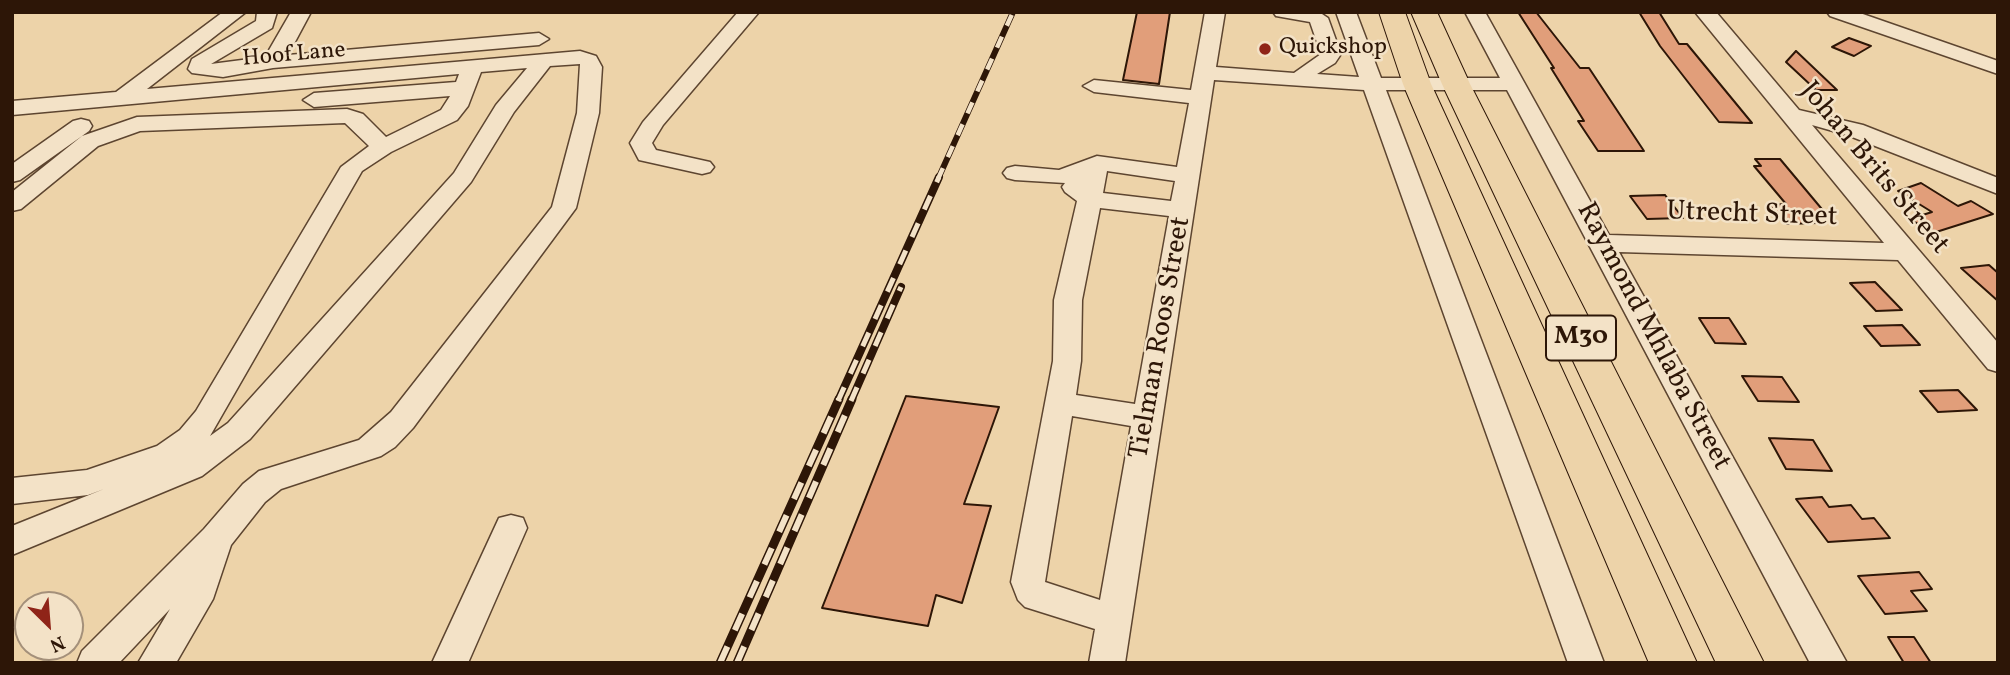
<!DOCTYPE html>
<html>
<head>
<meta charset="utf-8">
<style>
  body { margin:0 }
  #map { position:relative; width:2010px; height:675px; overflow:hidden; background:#edd3a9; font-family:Vollkorn,serif }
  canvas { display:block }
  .frame { position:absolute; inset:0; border:14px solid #2d1607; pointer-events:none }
  .north { position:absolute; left:14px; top:591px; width:70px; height:70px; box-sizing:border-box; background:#f3e2c7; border:2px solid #a4907a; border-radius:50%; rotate:155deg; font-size:19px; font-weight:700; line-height:28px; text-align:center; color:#2d1607 }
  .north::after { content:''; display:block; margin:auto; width:24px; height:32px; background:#8f2418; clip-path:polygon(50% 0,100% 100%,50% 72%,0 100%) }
</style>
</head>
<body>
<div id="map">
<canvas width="2010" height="675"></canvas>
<div class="frame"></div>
<div class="north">N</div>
</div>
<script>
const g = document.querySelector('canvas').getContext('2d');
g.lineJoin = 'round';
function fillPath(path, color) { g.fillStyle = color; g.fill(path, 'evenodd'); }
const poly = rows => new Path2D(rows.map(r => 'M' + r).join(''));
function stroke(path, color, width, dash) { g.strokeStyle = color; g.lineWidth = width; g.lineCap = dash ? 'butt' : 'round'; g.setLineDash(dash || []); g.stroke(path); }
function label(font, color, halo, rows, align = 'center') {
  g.font = font + ' Vollkorn,serif'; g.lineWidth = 5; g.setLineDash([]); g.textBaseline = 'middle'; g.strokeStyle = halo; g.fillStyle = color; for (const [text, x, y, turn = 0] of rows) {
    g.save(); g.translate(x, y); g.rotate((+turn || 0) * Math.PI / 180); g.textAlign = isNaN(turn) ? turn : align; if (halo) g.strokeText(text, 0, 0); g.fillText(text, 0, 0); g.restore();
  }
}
const building = poly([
  [1137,12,1170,12,1159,84,1123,80,1137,12],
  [1518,12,1536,12,1580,68,1589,68,1644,151,1598,151,1578,121,1584,121,1551,68,1554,68,1518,12],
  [1639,12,1659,12,1679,44,1687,44,1752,123,1719,122,1660,46,1639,12],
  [1849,38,1871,46,1854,56,1832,47,1849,38],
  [1796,51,1837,90,1816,90,1786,62,1796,51],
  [1755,159,1780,159,1826,214,1810,215,1817,223,1786,224,1769,205,1786,204,1754,166,1761,166,1755,159],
  [1921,183,1958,206,1971,201,1993,214,1933,233,1910,219,1932,212,1898,191,1921,183],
  [1665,195,1683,218,1647,219,1630,196,1665,195],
  [1989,265,1998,273,1998,301,1961,268,1989,265],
  [1875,282,1902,310,1876,311,1850,283,1875,282],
  [1699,318,1729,318,1746,344,1715,343,1699,318],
  [1902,325,1920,345,1881,346,1864,326,1902,325],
  [1742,376,1782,377,1799,402,1758,401,1742,376],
  [1958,390,1977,410,1938,412,1920,391,1958,390],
  [906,396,999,407,964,504,991,506,962,603,936,595,928,626,822,608,906,396],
  [1769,438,1813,440,1832,471,1786,469,1769,438],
  [1822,497,1829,507,1851,505,1862,519,1874,518,1890,538,1828,542,1796,499,1822,497],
  [1919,572,1932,589,1911,591,1927,611,1885,614,1858,576,1919,572],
  [1888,637,1914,637,1931,663,1904,663,1888,637]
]);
fillPath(building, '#e19e7a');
stroke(building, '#2d1607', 2);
const minor = poly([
  [223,12,246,12,147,89,580,51,596,56,602,67,599,113,576,208,413,428,395,447,381,456,281,489,265,502,231,545,213,599,176,663,138,663,170,609,119,663,77,663,82,651,204,529,243,484,259,471,359,440,391,412,552,207,577,113,580,64,550,66,514,112,471,182,250,439,202,476,12,555,12,526,104,489,88,495,12,504,12,478,87,470,157,446,180,430,196,411,341,167,369,146,345,123,140,131,98,146,21,209,12,211,12,192,82,136,137,117,347,109,363,114,386,137,441,110,450,96,314,107,303,100,314,93,456,82,459,74,12,115,12,101,116,92,223,12],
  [527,68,496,105,454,173,228,423,210,436,362,171,391,152,457,120,468,106,481,72,527,68],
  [257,12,277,12,272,28,211,64,265,57,291,12,311,12,288,55,539,33,549,39,539,45,273,68,223,77,192,73,188,69,192,59,256,21,257,12],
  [738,12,759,12,663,125,652,143,656,150,710,162,714,167,710,172,702,174,639,160,630,143,643,122,738,12],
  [1205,12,1225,12,1216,67,1294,73,1321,54,1310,22,1276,16,1273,12,1319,12,1328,18,1341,54,1335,63,1317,74,1359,77,1336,12,1356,12,1381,78,1500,78,1465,12,1485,12,1609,235,1884,243,1695,12,1716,12,1799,110,1863,125,1998,178,1998,194,1847,135,1812,125,1998,343,1998,372,1988,369,1898,260,1619,252,1847,663,1810,663,1507,90,1386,90,1604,663,1568,663,1364,90,1214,80,1125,663,1089,663,1095,629,1025,607,1018,600,1011,582,1053,361,1054,300,1077,201,1065,192,1062,187,1065,183,1015,180,1007,178,1003,173,1007,168,1015,166,1059,170,1097,156,1177,167,1189,103,1094,92,1083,86,1094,80,1191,90,1205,12],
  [1107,171,1175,181,1171,201,1103,193,1107,171],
  [1100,208,1169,216,1135,404,1076,395,1081,361,1082,300,1100,208],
  [1072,416,1131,426,1100,600,1045,582,1072,416],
  [1827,12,1857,12,1998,61,1998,74,1830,16,1827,12],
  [81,119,89,121,92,126,89,131,20,180,12,182,12,164,73,121,81,119],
  [511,515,523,518,527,528,468,663,432,663,499,518,511,515]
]);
const major = poly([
  [1379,12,1405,12,1431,84,1697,663,1649,663,1403,84,1379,12],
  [1411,12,1437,12,1470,84,1764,663,1716,663,1442,84,1411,12]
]);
stroke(minor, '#5d4530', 3);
stroke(major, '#2d1607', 2);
fillPath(minor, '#f3e2c7');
fillPath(major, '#edd3a9');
const railFar2 = poly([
  [938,179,1013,12]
]);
const railFar1 = poly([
  [838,401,939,177],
  [851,401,901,287]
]);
const rail = poly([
  [720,663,839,399],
  [737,663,852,399]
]);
stroke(railFar2, '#2d1607', 6);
stroke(railFar1, '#2d1607', 8);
stroke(rail, '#2d1607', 9);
stroke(railFar2, '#f3e2c7', 4.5, [12]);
stroke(railFar1, '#f3e2c7', 5, [15]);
stroke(rail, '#f3e2c7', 6, [18]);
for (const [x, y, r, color] of [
  [1265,49,7,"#8f2418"]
]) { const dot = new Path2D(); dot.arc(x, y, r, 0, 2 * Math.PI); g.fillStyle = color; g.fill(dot); stroke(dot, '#f3e2c7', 2.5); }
label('23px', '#2d1607', '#f3e2c7', [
  ["Quickshop",1279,49]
], 'left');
label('23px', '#2d1607', '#f3e2c7', [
  ["Hoof Lane",294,56,-5]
]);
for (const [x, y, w] of [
  [1581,338,70]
]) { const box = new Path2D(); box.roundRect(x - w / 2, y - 22.5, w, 45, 5); g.fillStyle = '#f3e2c7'; g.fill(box); stroke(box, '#2d1607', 2); }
label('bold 26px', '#2d1607', null, [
  ["M30",1581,338]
]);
label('28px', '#2d1607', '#f3e2c7', [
  ["Johan Brits Street",1873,169,50],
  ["Utrecht Street",1752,216,2],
  ["Raymond Mhlaba Street",1652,337,62],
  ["Tielman Roos Street",1162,338,-80]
]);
</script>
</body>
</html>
